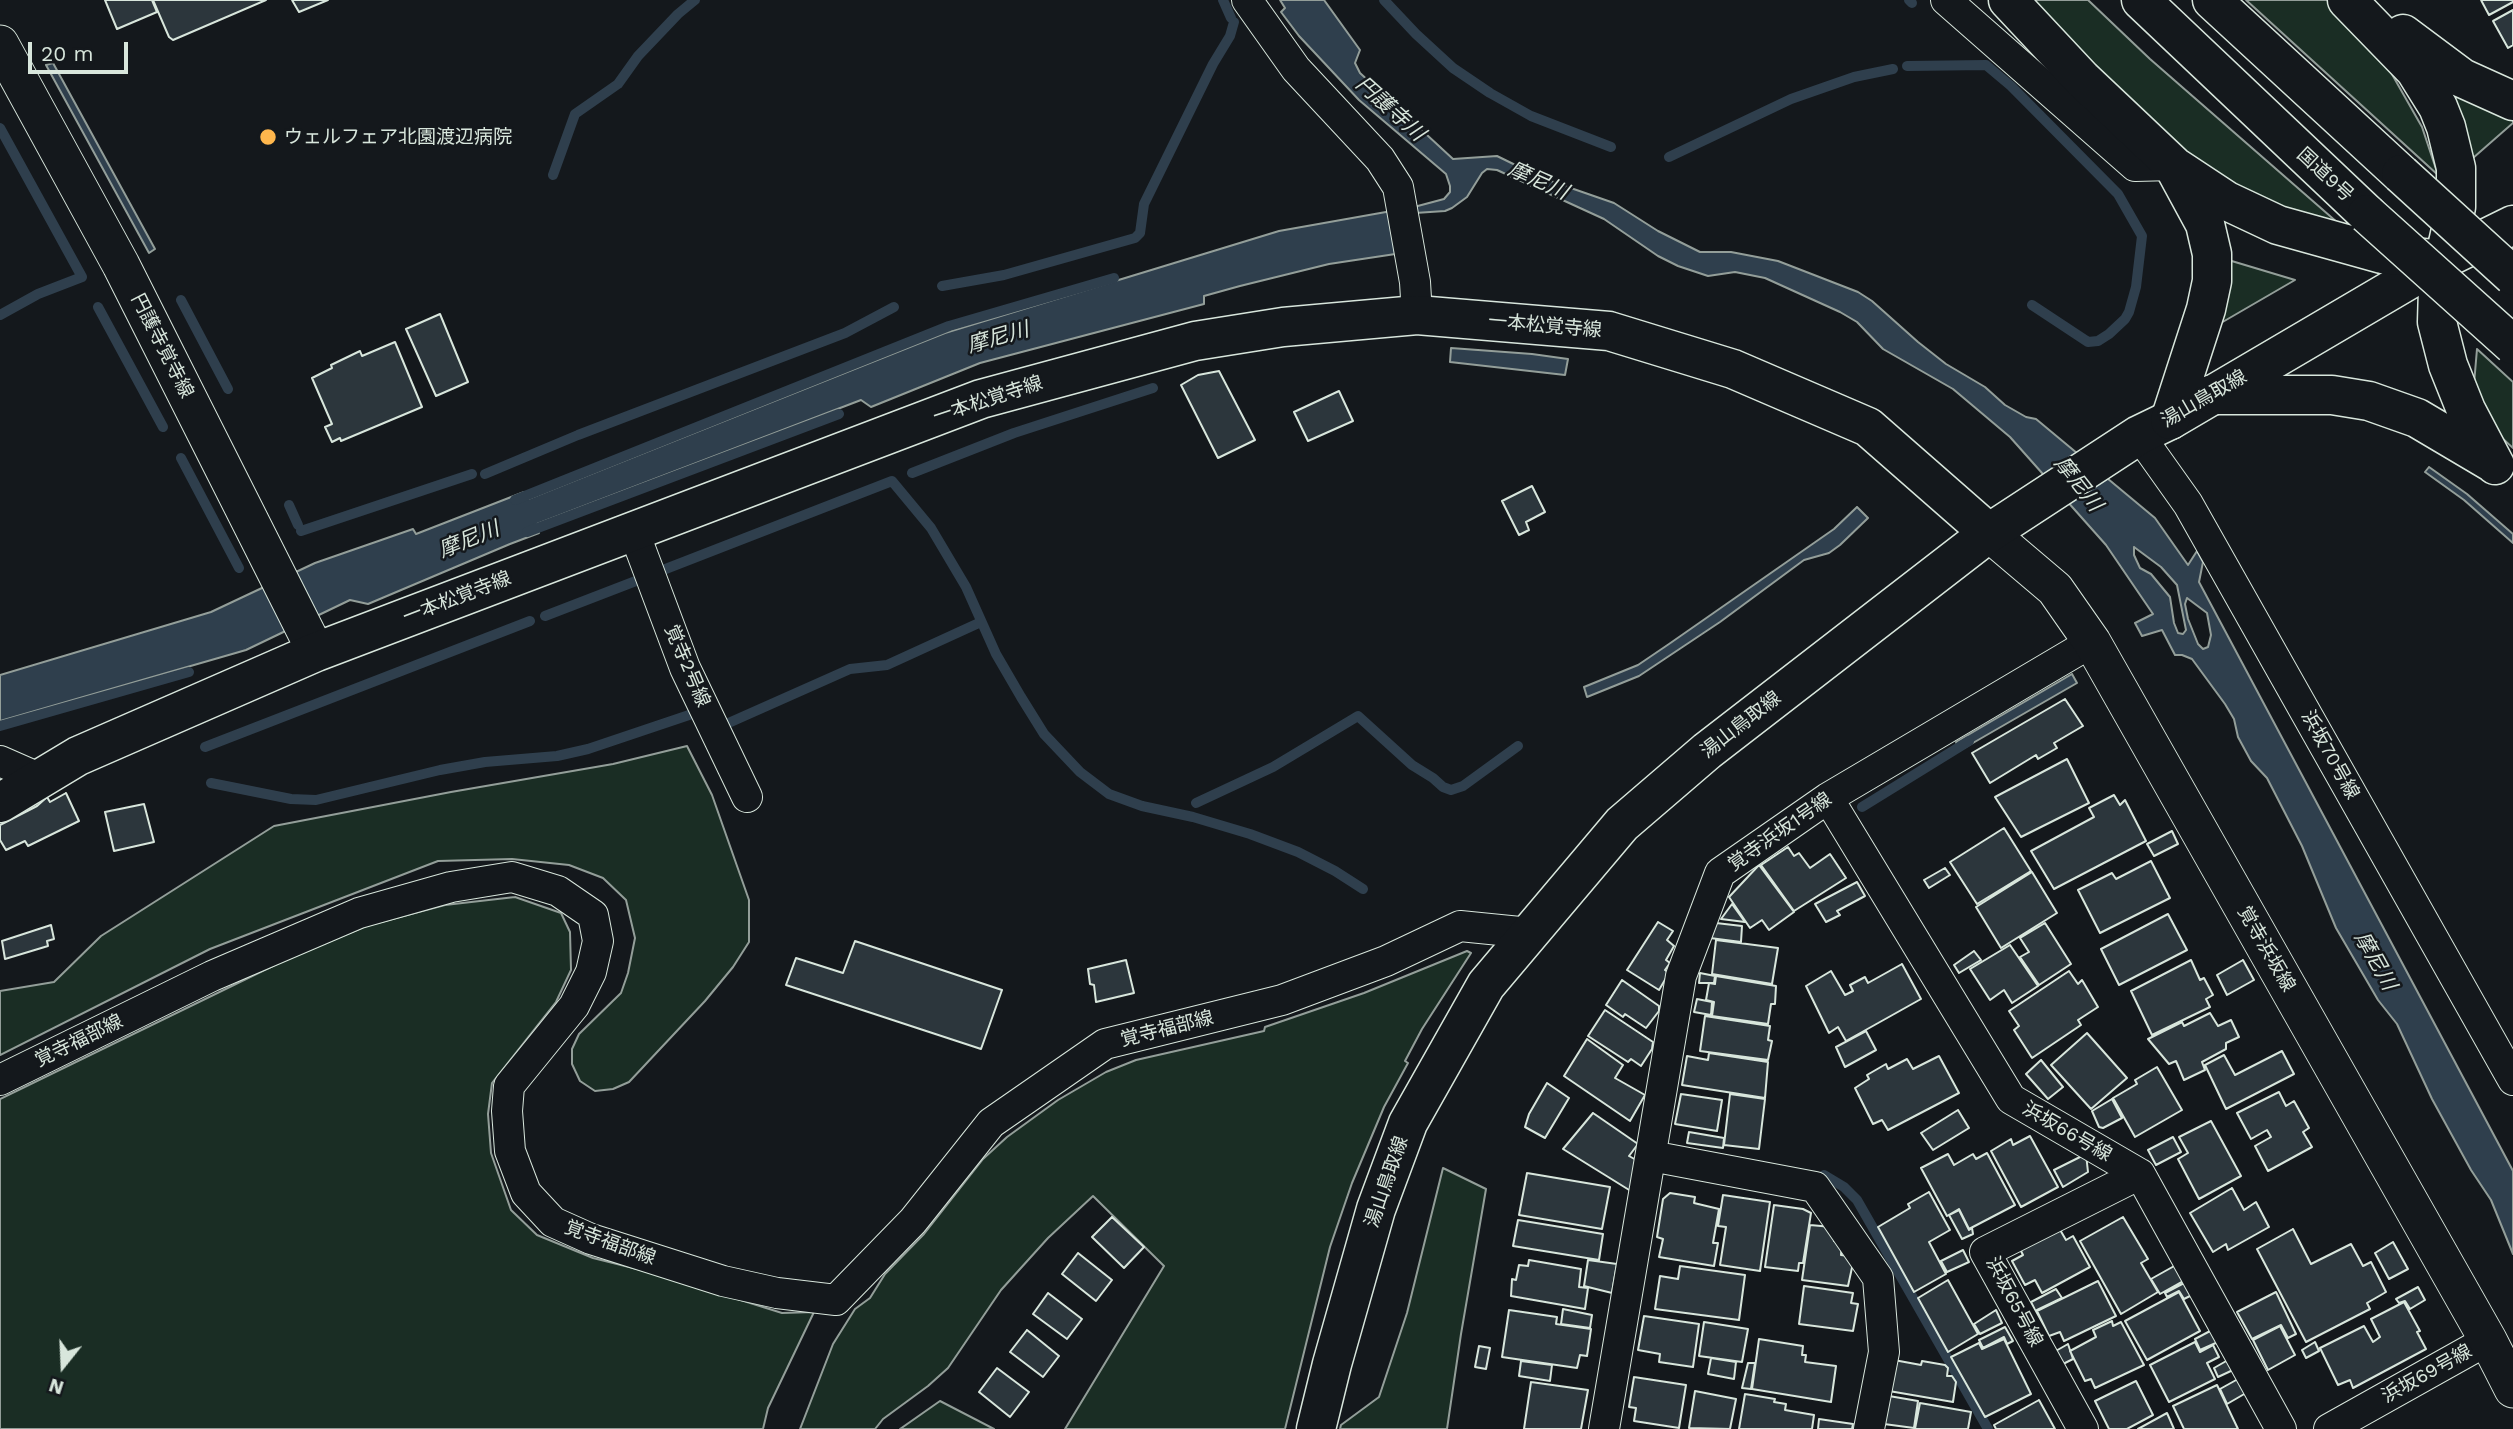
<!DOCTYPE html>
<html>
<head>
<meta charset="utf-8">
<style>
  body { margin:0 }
  #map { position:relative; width:2513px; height:1429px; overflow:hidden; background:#14181c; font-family:"Work Sans",sans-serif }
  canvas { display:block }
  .north { position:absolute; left:28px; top:1331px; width:70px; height:70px; -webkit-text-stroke:5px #14181c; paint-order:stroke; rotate:198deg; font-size:19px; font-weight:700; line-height:28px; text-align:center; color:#d8e6dc }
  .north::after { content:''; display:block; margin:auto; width:24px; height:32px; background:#d8e6dc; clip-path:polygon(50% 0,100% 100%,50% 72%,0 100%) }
  .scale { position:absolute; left:28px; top:42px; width:100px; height:32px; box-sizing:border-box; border:4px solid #d8e6dc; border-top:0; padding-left:9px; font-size:21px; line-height:24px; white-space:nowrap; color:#d8e6dc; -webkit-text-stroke:5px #14181c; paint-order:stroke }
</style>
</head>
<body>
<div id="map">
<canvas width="2513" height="1429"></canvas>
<div class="north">N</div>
<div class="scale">20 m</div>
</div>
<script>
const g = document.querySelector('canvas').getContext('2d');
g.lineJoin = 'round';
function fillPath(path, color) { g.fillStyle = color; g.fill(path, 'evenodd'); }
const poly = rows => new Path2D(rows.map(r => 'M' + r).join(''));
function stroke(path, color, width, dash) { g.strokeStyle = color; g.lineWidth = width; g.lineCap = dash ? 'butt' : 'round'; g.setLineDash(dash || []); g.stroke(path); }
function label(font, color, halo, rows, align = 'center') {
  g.font = font + ' "Work Sans","Noto Sans JP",sans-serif'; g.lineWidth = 5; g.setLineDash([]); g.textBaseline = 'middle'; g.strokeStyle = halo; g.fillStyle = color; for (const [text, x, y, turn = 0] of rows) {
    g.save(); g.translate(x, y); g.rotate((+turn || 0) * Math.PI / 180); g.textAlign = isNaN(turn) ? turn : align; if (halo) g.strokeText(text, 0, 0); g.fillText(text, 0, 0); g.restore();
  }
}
const green = poly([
  [2026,0,2088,0,2150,59,2346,230,2276,213,2192,160,2026,0],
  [2246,0,2327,0,2363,35,2389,69,2422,127,2438,175,2246,0],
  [2443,82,2513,119,2513,123,2473,158,2443,82],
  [2225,259,2295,280,2214,327,2225,259],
  [2477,349,2513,382,2513,448,2500,436,2474,384,2477,349],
  [687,746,712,795,749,900,749,942,733,967,705,1001,629,1082,613,1089,595,1091,580,1081,572,1064,572,1049,579,1034,621,993,628,973,635,938,626,900,603,878,569,865,512,859,438,861,210,949,0,1055,0,991,54,982,101,936,274,826,451,792,613,764,687,746],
  [515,897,561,913,570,932,571,970,556,1002,492,1083,488,1114,491,1153,511,1210,537,1235,593,1258,661,1275,782,1313,814,1312,768,1408,763,1429,0,1429,0,1099,281,962,366,926,445,905,515,897],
  [1467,951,1471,953,1422,1029,1405,1061,1408,1063,1384,1107,1352,1183,1330,1247,1285,1429,1065,1429,1164,1266,1093,1196,1048,1238,1001,1290,948,1368,928,1386,883,1419,875,1429,800,1429,833,1344,855,1309,870,1298,885,1274,924,1234,983,1159,1007,1137,1058,1100,1106,1072,1136,1060,1264,1031,1265,1027,1364,993,1467,951],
  [1443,1168,1486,1189,1461,1334,1447,1429,1340,1429,1341,1425,1379,1397,1407,1313,1443,1168],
  [940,1401,994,1429,900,1429,940,1401]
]);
fillPath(green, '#1a2d24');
stroke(green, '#939e99', 2);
const water = poly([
  [1280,0,1324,0,1360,50,1355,63,1360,73,1453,159,1497,156,1542,178,1614,203,1658,231,1700,252,1731,252,1778,261,1858,292,1872,301,1918,342,1946,364,1985,387,2005,405,2026,417,2036,419,2155,518,2188,565,2197,551,2203,562,2199,582,2513,1171,2513,1254,2491,1200,2471,1170,2432,1099,2397,1024,2378,1000,2336,928,2302,846,2267,778,2251,761,2238,737,2234,719,2225,704,2192,659,2182,655,2175,655,2162,630,2142,636,2135,623,2153,614,2106,545,2010,437,1953,389,1883,349,1857,322,1840,312,1765,278,1735,272,1708,276,1678,266,1658,256,1604,219,1497,170,1487,169,1482,173,1467,197,1452,208,1445,211,1415,213,1402,253,1329,264,1240,286,1204,296,1204,304,980,363,871,407,861,400,537,524,539,533,510,544,368,604,350,600,246,650,0,721,0,675,211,612,315,563,413,529,416,534,524,492,528,499,945,333,1279,231,1414,207,1444,199,1450,192,1450,186,1446,174,1359,100,1299,36,1281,12,1285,8,1280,0],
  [2134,547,2161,567,2177,585,2186,630,2183,634,2178,633,2174,623,2170,597,2151,574,2140,568,2134,555,2134,547],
  [2187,598,2207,613,2211,635,2208,647,2203,649,2198,644,2188,619,2185,604,2187,598],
  [53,63,155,249,149,253,46,65,53,63],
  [1451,348,1532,354,1568,359,1565,375,1450,362,1451,348],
  [2429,467,2467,494,2513,534,2513,543,2464,500,2425,472,2429,467],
  [1857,507,1868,518,1840,545,1829,553,1804,560,1720,622,1639,676,1587,697,1584,687,1638,665,1669,644,1834,529,1857,507],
  [2072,674,2077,683,1959,751,1956,742,2072,674]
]);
fillPath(water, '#2f3f4d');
stroke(water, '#939e99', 2);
stroke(poly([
  [1223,0,1231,18],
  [1384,0,1416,34,1453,68,1490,93,1531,116,1611,147],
  [1909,0,1912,3],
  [1907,66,1986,65,2011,86,2118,194,2142,236,2136,287,2129,312,2125,319,2109,334,2098,341,2088,342,2032,305],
  [0,128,82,277,38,294,0,315],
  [1669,157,1791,99,1854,77,1893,69],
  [553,175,575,114,618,84,638,56,678,14,695,0],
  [942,286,1004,275,1135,238,1140,233,1144,204,1213,64,1230,36,1234,22],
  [181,300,228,389],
  [98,307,163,427],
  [181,458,239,568],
  [912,473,1014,433,1153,388],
  [485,474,578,435,845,333,894,307],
  [515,500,949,326,1114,278],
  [289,505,298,525],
  [301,531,472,474],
  [527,532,839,414],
  [663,570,892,481,931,528,966,587,996,654,1021,697,1044,734,1080,772,1109,794,1142,806,1193,817,1250,834,1298,852,1335,871,1363,889],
  [545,616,641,579],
  [724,725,850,669,887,665,981,622],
  [0,726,189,672],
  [205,747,530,621],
  [211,783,291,799,316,800,440,770,485,762,557,756,588,749,692,714],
  [1196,803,1273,767,1358,716,1412,765,1433,778,1443,787,1451,790,1463,786,1518,746],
  [1862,807,1969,741],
  [1824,1175,1844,1187,1857,1200,1988,1429]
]), '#2f3f4d', 10);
const building = poly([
  [105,0,152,0,157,12,117,29,105,0],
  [153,0,266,0,173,40,169,37,153,0],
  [292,0,328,0,299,12,292,0],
  [2481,0,2513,0,2513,2,2489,15,2481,0],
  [2513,10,2513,45,2508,48,2493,21,2513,10],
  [440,314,468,382,436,396,406,329,440,314],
  [395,342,422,407,341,441,340,438,332,442,325,427,332,424,312,378,332,368,331,365,360,351,362,356,395,342],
  [1219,371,1255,440,1218,458,1181,385,1198,375,1219,371],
  [1339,391,1353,421,1308,441,1294,412,1339,391],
  [1532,486,1545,512,1526,522,1529,530,1519,535,1502,501,1532,486],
  [2065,699,2083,726,2054,743,2057,748,2038,759,2036,755,1990,783,1972,753,2065,699],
  [2067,759,2089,803,2021,837,1995,797,2067,759],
  [66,793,79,821,28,846,25,841,6,850,0,840,0,825,37,806,47,797,50,802,66,793],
  [2114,795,2120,805,2125,800,2146,841,2054,889,2031,851,2094,817,2089,808,2114,795],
  [144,804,154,842,114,851,105,812,144,804],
  [2004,828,2031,871,1977,904,1950,862,2004,828],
  [2172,831,2178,844,2154,856,2147,844,2172,831],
  [1788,847,1794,856,1799,853,1810,868,1830,854,1846,878,1794,911,1761,865,1788,847],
  [2151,861,2170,898,2100,933,2078,890,2112,873,2116,879,2151,861],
  [1759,865,1794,912,1769,930,1762,920,1750,928,1729,897,1759,865],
  [1945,868,1950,875,1929,888,1924,880,1945,868],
  [2032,872,2057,913,2001,948,1976,907,2032,872],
  [1857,882,1865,896,1837,911,1840,915,1826,922,1815,904,1857,882],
  [1732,904,1745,922,1721,919,1732,904],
  [2168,914,2187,950,2119,985,2101,949,2168,914],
  [1658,922,1673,931,1667,940,1674,946,1666,960,1670,963,1665,970,1669,973,1659,990,1627,970,1658,922],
  [1716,923,1742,926,1741,942,1710,938,1716,923],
  [2045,923,2071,964,2039,985,2020,957,2029,952,2020,938,2045,923],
  [51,925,54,939,47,941,48,946,5,959,2,941,51,925],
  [1716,940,1778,948,1772,984,1712,974,1716,940],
  [855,941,1002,990,981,1049,786,985,796,958,843,973,855,941],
  [2010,945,2038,986,2012,1003,2004,990,1990,1000,1970,969,2010,945],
  [1974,951,1981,960,1959,973,1954,965,1974,951],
  [1126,960,1134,993,1096,1002,1094,985,1090,984,1088,969,1126,960],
  [2191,960,2200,980,2204,978,2213,995,2206,999,2210,1007,2152,1035,2131,991,2191,960],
  [2243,960,2254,980,2227,995,2217,975,2243,960],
  [1902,964,1921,999,1846,1041,1838,1027,1829,1033,1806,986,1831,971,1845,995,1853,991,1850,985,1865,977,1868,983,1902,964],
  [2069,971,2078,984,2082,980,2098,1007,2078,1020,2081,1025,2032,1058,2014,1030,2019,1026,2009,1011,2069,971],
  [1700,973,1715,976,1714,983,1699,983,1700,973],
  [1716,976,1776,986,1775,1004,1771,1004,1768,1024,1712,1016,1714,1002,1706,1000,1709,983,1715,984,1716,976],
  [1622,980,1659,1006,1659,1011,1646,1028,1625,1014,1623,1017,1606,1005,1622,980],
  [1697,999,1712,1002,1711,1015,1694,1012,1697,999],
  [1605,1010,1653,1042,1652,1049,1641,1066,1631,1059,1628,1062,1588,1036,1605,1010],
  [2210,1013,2218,1026,2231,1020,2239,1037,2226,1043,2226,1049,2202,1062,2205,1070,2184,1080,2176,1061,2169,1064,2148,1039,2182,1022,2184,1026,2210,1013],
  [1705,1016,1770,1026,1768,1040,1772,1041,1768,1060,1700,1051,1705,1016],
  [1866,1031,1876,1050,1845,1067,1836,1047,1866,1031],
  [2087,1033,2127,1078,2091,1109,2051,1065,2087,1033],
  [1587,1039,1623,1065,1615,1078,1645,1095,1630,1121,1564,1076,1587,1039],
  [2282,1051,2294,1074,2226,1109,2205,1065,2224,1055,2235,1075,2282,1051],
  [1709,1053,1768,1062,1765,1098,1682,1085,1687,1056,1708,1060,1709,1053],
  [1939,1056,1959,1093,1888,1130,1882,1120,1873,1124,1855,1088,1869,1079,1867,1075,1886,1064,1888,1069,1907,1059,1913,1069,1939,1056],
  [2041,1060,2063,1087,2048,1099,2026,1074,2041,1060],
  [2157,1067,2182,1110,2135,1137,2113,1098,2137,1084,2135,1080,2157,1067],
  [1547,1083,1569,1098,1545,1138,1525,1127,1529,1114,1547,1083],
  [2279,1092,2286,1106,2294,1101,2309,1128,2303,1132,2312,1147,2268,1171,2255,1146,2271,1137,2267,1130,2251,1139,2237,1113,2279,1092],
  [1681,1094,1722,1100,1717,1131,1675,1124,1681,1094],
  [1730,1094,1765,1099,1759,1149,1724,1145,1730,1094],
  [2112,1099,2122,1118,2103,1128,2099,1127,2092,1111,2112,1099],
  [1958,1110,1969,1128,1933,1150,1921,1133,1958,1110],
  [1593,1113,1638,1144,1629,1156,1638,1161,1634,1193,1563,1149,1593,1113],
  [2211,1121,2241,1176,2199,1199,2178,1159,2188,1153,2179,1137,2211,1121],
  [1689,1132,1724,1138,1723,1148,1687,1143,1689,1132],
  [2030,1136,2058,1187,2021,1207,1991,1151,2011,1139,2013,1145,2030,1136],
  [2173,1137,2181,1152,2156,1165,2148,1150,2173,1137],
  [1987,1153,2015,1205,1969,1229,1959,1209,1947,1216,1921,1168,1948,1154,1954,1165,1973,1154,1976,1159,1987,1153],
  [2086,1154,2088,1172,2063,1187,2054,1170,2086,1154],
  [1527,1173,1610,1187,1602,1229,1519,1215,1527,1173],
  [2232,1188,2244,1210,2256,1202,2269,1227,2228,1250,2226,1244,2213,1252,2190,1213,2232,1188],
  [1929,1192,1950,1230,1929,1242,1946,1274,1914,1292,1878,1227,1910,1208,1908,1204,1929,1192],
  [1670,1193,1695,1197,1694,1203,1719,1209,1713,1243,1718,1243,1714,1266,1659,1257,1663,1239,1657,1237,1663,1199,1670,1193],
  [1723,1195,1770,1202,1760,1271,1720,1265,1726,1227,1718,1226,1723,1195],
  [1774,1205,1803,1209,1811,1213,1803,1263,1799,1263,1798,1271,1765,1267,1774,1205],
  [1959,1210,1969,1230,1972,1228,1973,1234,1962,1239,1949,1215,1959,1210],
  [1112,1217,1144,1247,1124,1268,1092,1237,1112,1217],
  [2123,1217,2148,1259,2141,1263,2158,1292,2121,1314,2080,1241,2123,1217],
  [1518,1220,1603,1234,1599,1260,1513,1246,1518,1220],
  [1810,1225,1832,1227,1835,1231,1834,1241,1842,1242,1841,1255,1849,1256,1853,1263,1848,1286,1802,1280,1810,1225],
  [2059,1228,2066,1240,2073,1236,2090,1267,2042,1293,2035,1280,2025,1285,2012,1261,2023,1255,2020,1249,2059,1228],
  [2293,1229,2311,1264,2351,1244,2363,1266,2371,1262,2386,1292,2367,1303,2370,1309,2306,1342,2257,1249,2293,1229],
  [2393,1242,2408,1269,2389,1279,2375,1253,2393,1242],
  [1963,1250,1969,1262,1947,1272,1941,1261,1963,1250],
  [1078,1253,1112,1280,1096,1301,1062,1274,1078,1253],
  [1529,1260,1581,1269,1579,1287,1588,1288,1585,1309,1511,1296,1512,1279,1516,1280,1519,1265,1528,1266,1529,1260],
  [1588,1260,1617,1264,1612,1293,1584,1286,1588,1260],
  [2176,1265,2185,1280,2160,1294,2151,1279,2176,1265],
  [1680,1266,1745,1275,1739,1320,1655,1309,1660,1276,1678,1279,1680,1266],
  [1948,1280,1978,1334,1948,1352,1918,1298,1948,1280],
  [2098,1281,2116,1316,2064,1341,2060,1332,2049,1336,2037,1311,2098,1281],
  [2186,1282,2192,1295,2184,1299,2179,1291,2167,1297,2165,1293,2186,1282],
  [1804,1286,1853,1293,1851,1303,1858,1304,1853,1331,1799,1324,1804,1286],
  [2418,1287,2425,1300,2410,1309,2405,1301,2399,1303,2396,1299,2418,1287],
  [2056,1289,2062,1298,2037,1310,2037,1314,2031,1302,2056,1289],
  [2179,1292,2200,1331,2147,1360,2125,1321,2179,1292],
  [2276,1292,2296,1334,2288,1338,2281,1325,2252,1339,2237,1312,2276,1292],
  [1048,1293,1082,1319,1067,1339,1033,1314,1048,1293],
  [2404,1302,2420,1331,2417,1332,2426,1349,2353,1388,2350,1380,2338,1385,2320,1348,2364,1326,2373,1342,2380,1337,2371,1319,2404,1302],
  [1563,1309,1592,1315,1590,1328,1561,1324,1563,1309],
  [1509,1310,1557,1317,1556,1324,1591,1329,1587,1356,1580,1355,1577,1368,1502,1357,1509,1310],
  [1996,1310,2002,1323,1980,1334,1974,1324,1996,1310],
  [1644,1316,1699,1324,1693,1367,1659,1362,1660,1354,1638,1350,1644,1316],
  [2112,1321,2113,1326,2121,1322,2144,1365,2095,1388,2091,1379,2085,1381,2070,1351,2096,1337,2093,1330,2112,1321],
  [1704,1322,1748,1329,1742,1362,1699,1356,1704,1322],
  [2280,1326,2295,1355,2268,1370,2253,1340,2280,1326],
  [2005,1327,2013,1341,2007,1344,2004,1337,1983,1348,1979,1340,2005,1327],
  [1027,1330,1059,1356,1043,1377,1010,1352,1027,1330],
  [2212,1330,2218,1342,2200,1350,2195,1339,2212,1330],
  [1759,1339,1803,1346,1802,1355,1806,1355,1805,1362,1836,1366,1831,1402,1752,1389,1759,1339],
  [2004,1339,2031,1394,1985,1417,1951,1357,1979,1343,1982,1349,2004,1339],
  [2195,1342,2200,1352,2213,1345,2219,1357,2207,1363,2215,1379,2169,1402,2150,1365,2195,1342],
  [2315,1342,2319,1351,2306,1358,2302,1350,2315,1342],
  [2068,1344,2073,1359,2061,1365,2054,1352,2068,1344],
  [1479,1346,1490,1348,1486,1369,1475,1367,1479,1346],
  [1711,1358,1736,1362,1734,1379,1708,1374,1711,1358],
  [1894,1360,1921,1365,1922,1361,1945,1365,1948,1368,1947,1376,1952,1376,1956,1382,1953,1402,1889,1391,1894,1360],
  [2228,1360,2233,1370,2218,1377,2214,1368,2228,1360],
  [1521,1361,1552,1365,1550,1381,1519,1376,1521,1361],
  [1748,1363,1755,1363,1751,1389,1742,1388,1748,1363],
  [997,1368,1029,1392,1010,1417,979,1392,997,1368],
  [1634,1377,1686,1385,1679,1428,1634,1421,1636,1408,1629,1407,1634,1377],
  [2238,1379,2246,1393,2227,1404,2220,1389,2238,1379],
  [2136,1381,2153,1415,2127,1429,2109,1429,2095,1401,2136,1381],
  [1531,1382,1588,1390,1581,1429,1524,1429,1531,1382],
  [2217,1385,2238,1429,2184,1429,2173,1406,2217,1385],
  [1695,1391,1736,1399,1730,1429,1689,1428,1695,1391],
  [1745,1394,1775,1399,1774,1402,1786,1404,1785,1410,1814,1415,1812,1429,1739,1429,1745,1394],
  [1889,1396,1918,1401,1914,1428,1884,1424,1889,1396],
  [2039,1400,2055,1429,1996,1429,1994,1425,2039,1400],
  [1920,1403,1971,1412,1968,1429,1915,1429,1920,1403],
  [2167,1413,2174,1429,2138,1429,2167,1413],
  [1819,1419,1853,1424,1852,1429,1818,1429,1819,1419]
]);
fillPath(building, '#2c363c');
stroke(building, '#d8e6dc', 2);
const minor = poly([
  [1247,0,1296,69,1380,159,1398,187,1415,282,1417,315],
  [1946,0,2135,166,2173,165],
  [2139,435,2188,504,2513,1080],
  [634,532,685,668,747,797],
  [0,761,41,779],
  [1828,798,2011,1099,2140,1174,2281,1429],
  [0,1080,212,976,359,913,451,887,512,877,558,891,593,915,598,941,591,972,574,1006,509,1086,507,1111,510,1151,526,1193,553,1222,591,1239,723,1281,777,1293,836,1300,913,1221,991,1123,1105,1044,1282,1000,1386,961,1460,926,1530,933],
  [1651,1156,1815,1187,1878,1278,1884,1352,1869,1429],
  [1604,1429,1681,976,1720,873,1828,798,2092,642],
  [2083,1429,1985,1252,2140,1174],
  [2329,1429,2488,1340]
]);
const tertiary = poly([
  [0,44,121,265,316,652],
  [1989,533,2055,589,2092,642,2488,1340,2513,1389]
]);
const secondary = poly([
  [0,803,78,756,316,652,981,399,1195,341,1283,327,1417,315,1609,331,1733,369,1868,427,1989,533],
  [1316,1429,1332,1364,1376,1209,1408,1123,1486,985,1622,824,1707,751,1989,533,2139,435,2170,420,2444,259,2513,225]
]);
const trunk = poly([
  [2008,0,2082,79,2173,165,2205,224,2212,254,2212,281,2206,309,2170,420],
  [2141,0,2367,214],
  [2212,0,2401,174],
  [2347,0,2415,70,2438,107,2446,127,2456,168,2456,207,2438,288,2437,322,2448,365,2466,410,2495,465],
  [2403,34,2462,78,2513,101],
  [2177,168,2227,201,2278,225,2382,254,2433,259],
  [2210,395,2332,395,2369,401,2417,418,2493,463]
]);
stroke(minor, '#d8e6dc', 32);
stroke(tertiary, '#d8e6dc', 39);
stroke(secondary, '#d8e6dc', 41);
stroke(trunk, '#d8e6dc', 41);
stroke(minor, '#14181c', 30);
stroke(tertiary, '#14181c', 37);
stroke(secondary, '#14181c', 38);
stroke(trunk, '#14181c', 38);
const trunkBridge = poly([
  [2401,174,2513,276],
  [2367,214,2513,345]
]);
stroke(trunkBridge, '#d8e6dc', 41, []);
stroke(trunkBridge, '#14181c', 38);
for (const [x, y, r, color] of [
  [268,137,9,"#ffb74d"]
]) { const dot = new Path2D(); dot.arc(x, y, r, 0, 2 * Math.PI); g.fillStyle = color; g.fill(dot); stroke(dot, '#14181c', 2.5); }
label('19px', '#d8e6dc', '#14181c', [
  ["ウェルフェア北園渡辺病院",284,137]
], 'left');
label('19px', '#d8e6dc', '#14181c', [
  ["国道9号",2325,175,43],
  ["一本松覚寺線",1545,326,5],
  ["円護寺覚寺線",162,346,63],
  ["湯山鳥取線",2204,399,-30],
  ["一本松覚寺線",988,400,-18],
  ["一本松覚寺線",457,598,-21],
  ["覚寺2号線",687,666,67],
  ["湯山鳥取線",1741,725,-38],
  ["浜坂70号線",2330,755,61],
  ["覚寺浜坂1号線",1780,832,-35],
  ["覚寺浜坂線",2266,949,60],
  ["覚寺福部線",1167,1029,-14],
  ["覚寺福部線",79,1041,-26],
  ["浜坂66号線",2067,1132,30],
  ["湯山鳥取線",1387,1182,-71],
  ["覚寺福部線",610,1243,20],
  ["浜坂65号線",2014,1302,62],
  ["浜坂69号線",2427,1374,-29]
]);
label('italic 21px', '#d8e6dc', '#14181c', [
  ["円護寺川",1390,109,42],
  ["摩尼川",1538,181,24],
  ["摩尼川",998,338,-16],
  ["摩尼川",2078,484,52],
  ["摩尼川",469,540,-22],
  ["摩尼川",2375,961,61]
]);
</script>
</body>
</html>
